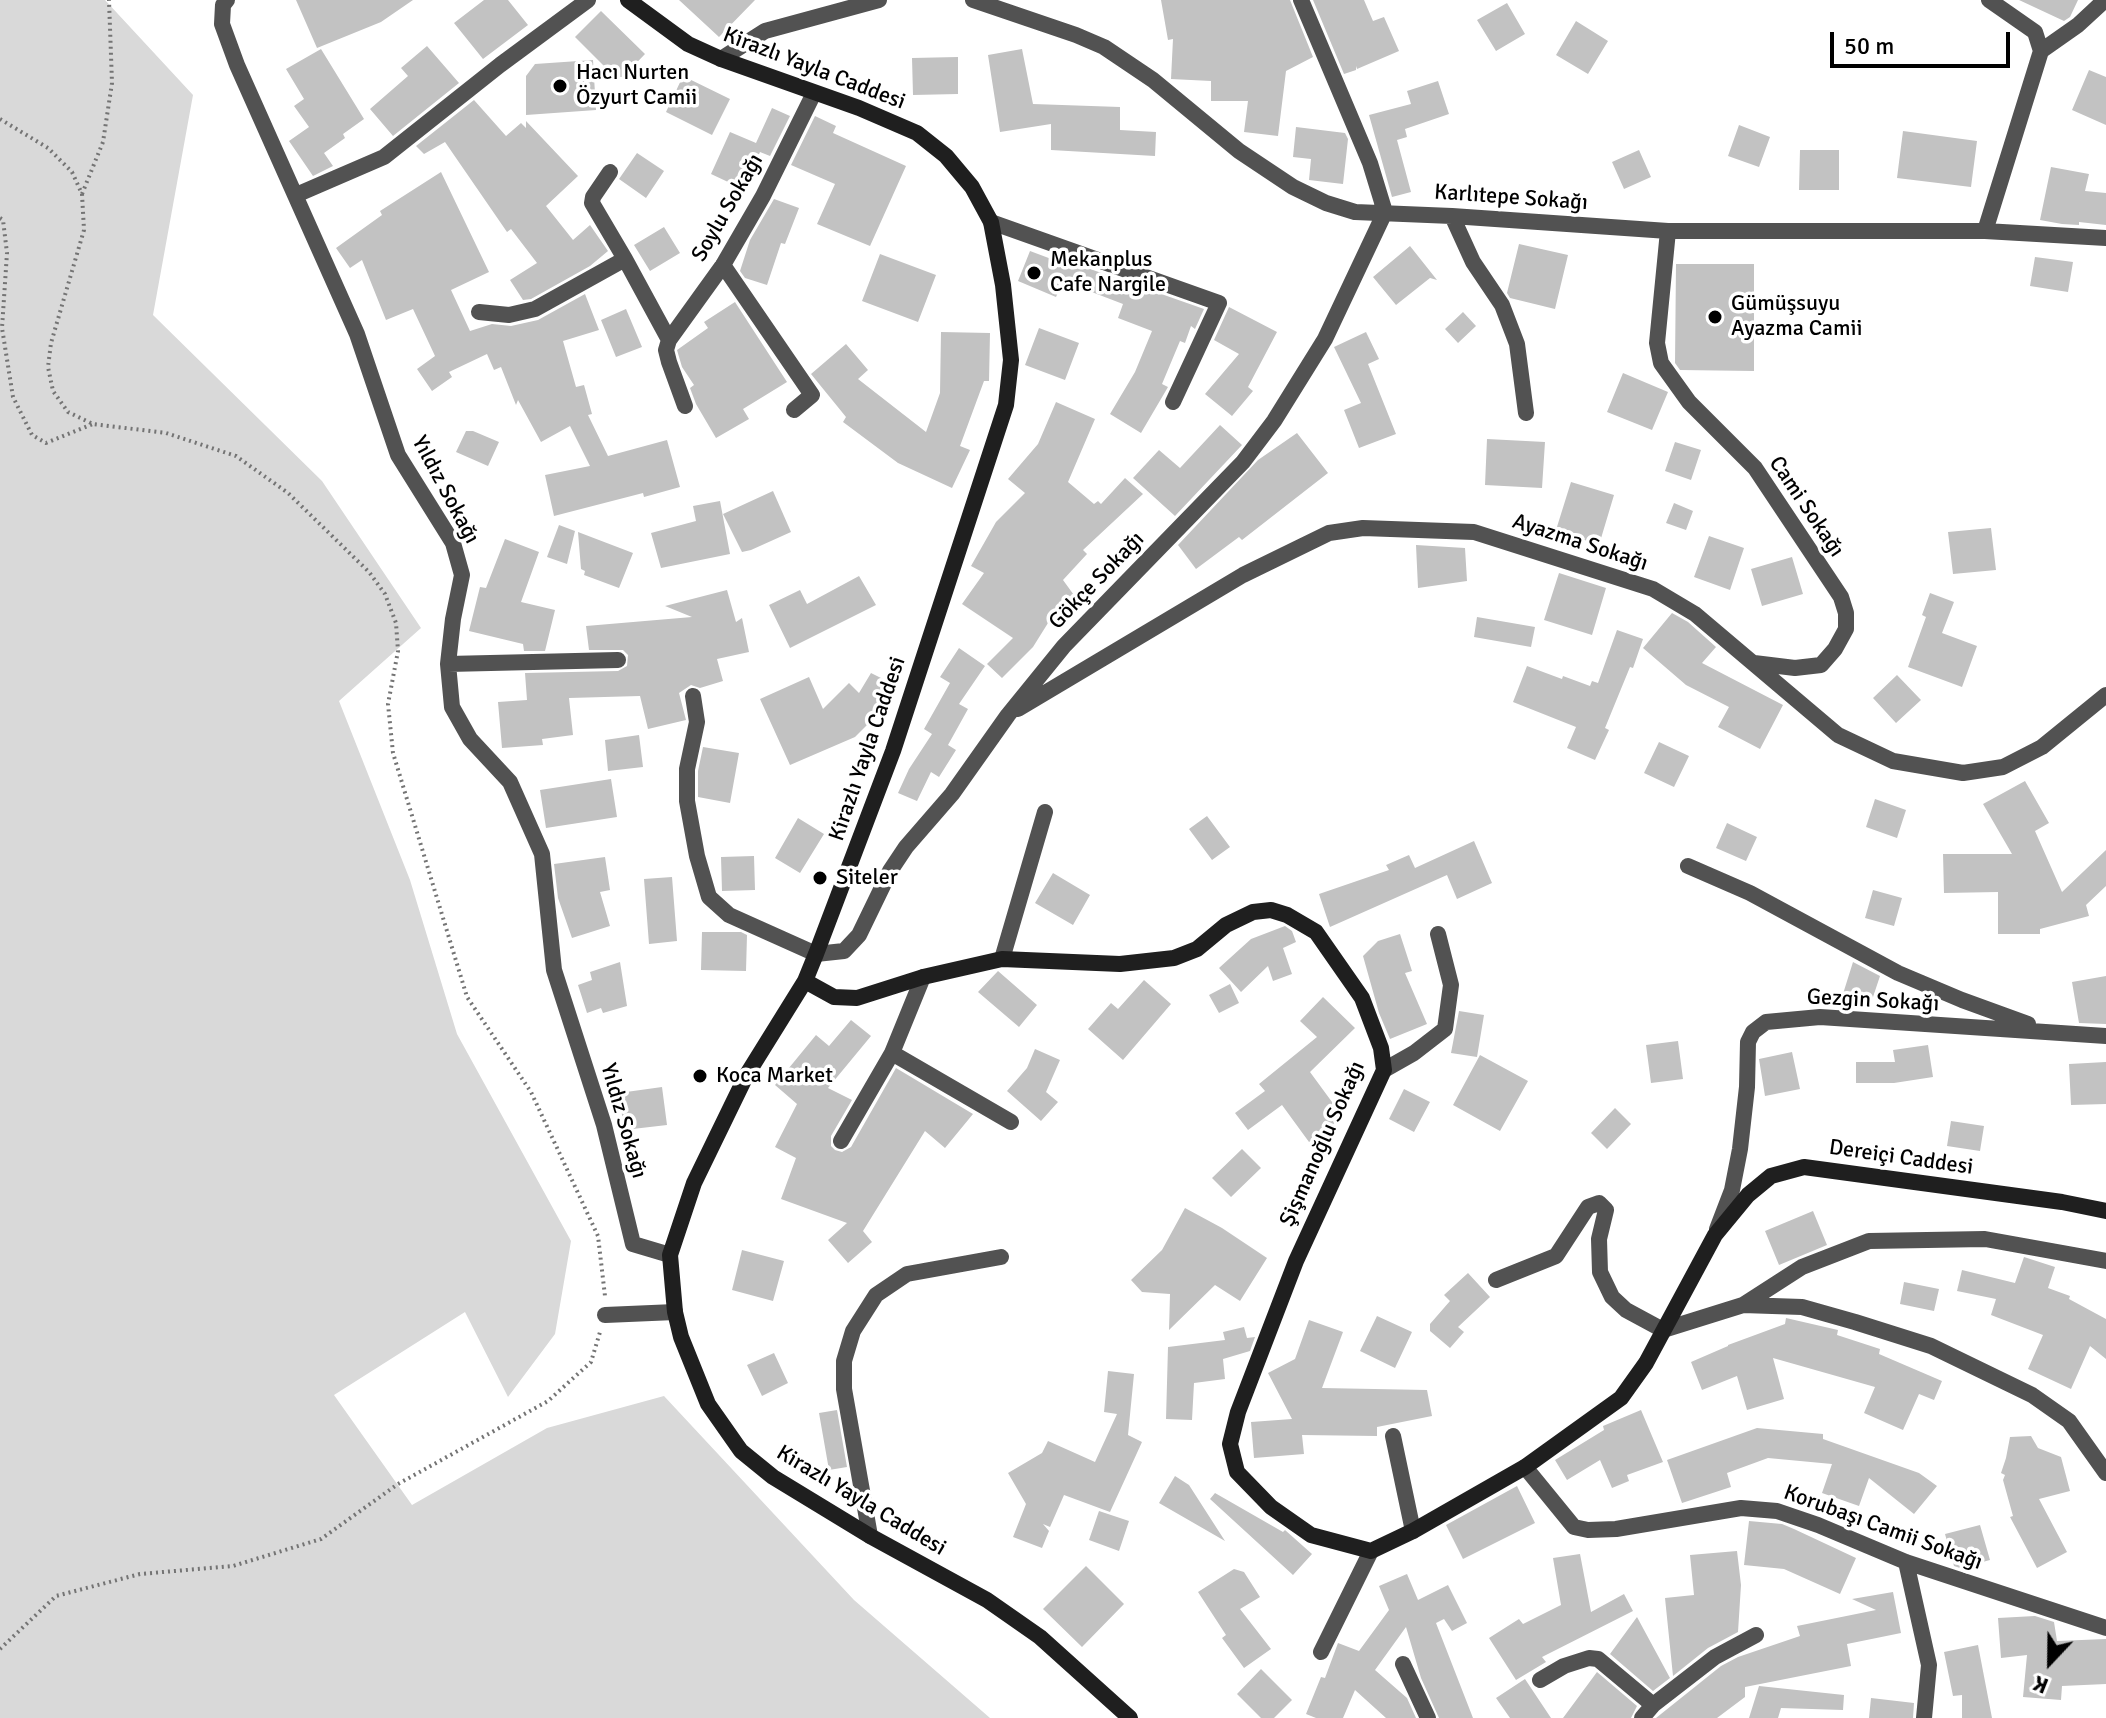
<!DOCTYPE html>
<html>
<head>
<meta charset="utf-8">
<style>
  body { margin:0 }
  #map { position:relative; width:2106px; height:1718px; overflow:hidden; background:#fff; font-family:Signika,sans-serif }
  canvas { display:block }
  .north { position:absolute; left:2010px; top:1622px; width:80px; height:80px; -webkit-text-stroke:6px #fff; paint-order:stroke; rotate:202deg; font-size:22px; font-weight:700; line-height:32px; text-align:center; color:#000 }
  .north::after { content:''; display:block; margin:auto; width:28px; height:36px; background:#000; clip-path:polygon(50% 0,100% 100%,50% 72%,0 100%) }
  .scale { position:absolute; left:1830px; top:32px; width:180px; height:36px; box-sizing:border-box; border:4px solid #000; border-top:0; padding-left:10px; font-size:24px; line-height:28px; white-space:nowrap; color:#000; -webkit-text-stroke:6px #fff; paint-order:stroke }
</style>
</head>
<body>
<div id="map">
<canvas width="2106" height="1718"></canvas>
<div class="north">K</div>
<div class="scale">50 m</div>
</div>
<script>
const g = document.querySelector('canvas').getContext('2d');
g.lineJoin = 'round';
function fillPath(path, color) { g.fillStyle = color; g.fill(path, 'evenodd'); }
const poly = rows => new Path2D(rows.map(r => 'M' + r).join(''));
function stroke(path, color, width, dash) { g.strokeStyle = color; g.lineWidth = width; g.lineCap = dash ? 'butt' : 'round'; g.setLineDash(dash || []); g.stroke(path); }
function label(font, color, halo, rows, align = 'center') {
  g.font = font + ' Signika,sans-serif'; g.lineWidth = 7; g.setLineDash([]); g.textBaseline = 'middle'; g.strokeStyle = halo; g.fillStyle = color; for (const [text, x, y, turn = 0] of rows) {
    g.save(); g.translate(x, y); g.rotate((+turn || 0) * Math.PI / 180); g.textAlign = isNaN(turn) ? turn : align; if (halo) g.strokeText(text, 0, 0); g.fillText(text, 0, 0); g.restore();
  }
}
fillPath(poly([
  [0,0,105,0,193,95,153,315,322,481,421,628,339,701,410,880,457,1034,571,1241,555,1334,508,1397,465,1312,334,1395,412,1505,547,1428,664,1396,854,1600,990,1718,0,1718]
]), '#d9d9d9');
fillPath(poly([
  [296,0,413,0,381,22,317,48],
  [484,0,508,0,528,25,483,59,454,23],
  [679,0,755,0,719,37],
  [1161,0,1290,0,1313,57,1286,71,1278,136,1244,132,1248,101,1211,101,1211,81,1171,79,1173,39,1168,40],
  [1313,0,1364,0,1373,21,1384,17,1399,51,1357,69,1356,66,1356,70,1344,74],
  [2019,0,2078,0,2070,17,2064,21],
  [1507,3,1525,34,1496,51,1477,20],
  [601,11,645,54,623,77,615,77,575,37],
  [1576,21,1608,41,1588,74,1556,55],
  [427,46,459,83,393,136,370,109,408,76,401,68],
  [321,49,364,119,343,134,345,138,324,153,333,166,313,176,289,141,309,127,294,106,304,99,286,69],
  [1022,49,1033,104,1120,107,1120,130,1156,132,1155,156,1051,150,1051,124,1000,132,988,55],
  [958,57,958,94,913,95,912,58],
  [593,60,596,110,526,115,526,76,535,64],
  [2089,70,2106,77,2106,125,2072,110],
  [683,76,730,99,712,135,666,112],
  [1438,81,1449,114,1405,129,1407,137,1397,140,1411,192,1392,197,1369,115,1411,104,1407,91],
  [474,100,506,136,521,123,526,128,526,121,578,176,546,206,573,240,590,225,608,251,590,266,531,299,523,300,510,280,537,263,511,229,507,232,445,142,424,154,416,146],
  [772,108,790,116,770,156,760,152,743,189,711,174,730,132,756,143],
  [815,116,836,126,833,133,906,166,870,246,817,224,835,184,791,165],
  [1739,125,1770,137,1759,167,1728,156],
  [1296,127,1345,133,1348,139,1343,184,1309,180,1311,159,1293,157],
  [1903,131,1977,141,1971,187,1897,178],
  [1639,150,1651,177,1624,189,1612,162],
  [1800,150,1839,150,1839,190,1799,190],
  [637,153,664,171,646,198,619,179],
  [2051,167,2089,174,2085,191,2106,193,2106,225,2079,222,2079,225,2062,224,2040,220],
  [441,172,489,272,451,290,470,331,492,324,511,326,538,320,585,294,599,330,563,341,576,387,584,385,592,414,588,415,608,456,667,440,680,487,644,497,643,493,554,516,545,475,590,466,570,426,541,442,518,400,516,405,501,367,494,370,487,354,449,372,452,377,432,391,417,369,435,356,413,309,386,320,362,260,350,268,336,248,382,215,380,211],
  [774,199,799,208,785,244,781,243,767,285,745,278,740,271,750,240],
  [664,227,680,253,650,271,634,245],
  [1519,244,1568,255,1555,309,1510,298,1507,293],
  [1410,246,1437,280,1430,278,1396,305,1373,277],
  [1030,251,1054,260,1056,257,1204,309,1195,329,1191,326,1185,343,1180,341,1162,384,1168,387,1141,433,1110,414,1135,372,1152,331,1118,318,1123,304,1063,281,1056,297,1018,281],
  [880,254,936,275,918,322,862,301],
  [2035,257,2073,262,2068,292,2030,286],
  [1676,264,1754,264,1754,371,1680,370,1675,363],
  [735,302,787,382,743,409,749,419,716,438,696,404,690,388,694,385,682,367,677,350,708,328,704,322],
  [1229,307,1277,332,1248,387,1253,391,1232,416,1205,394,1239,354,1214,340],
  [626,309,642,347,616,357,601,320],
  [1463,312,1476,326,1458,343,1445,329],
  [1039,328,1079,343,1065,380,1025,365],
  [941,332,990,333,989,381,984,381,960,446,970,450,952,488,898,463,843,422,846,417,811,374,846,344,868,370,858,379,926,432,940,393],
  [1366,332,1379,359,1368,364,1396,434,1359,448,1344,410,1361,403,1334,347],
  [1623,373,1668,392,1652,430,1607,412],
  [1056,402,1095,419,1068,482,1094,504,1098,501,1101,504,1125,478,1143,494,1083,550,1087,554,1063,580,1079,602,1048,623,1033,647,1002,678,987,664,1013,638,962,604,984,573,971,566,996,522,1025,493,1008,479,1038,444],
  [1220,425,1242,445,1175,516,1133,478,1159,450,1180,468],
  [466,431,473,431,499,442,488,466,456,452],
  [1297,433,1328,473,1242,540,1239,537,1196,569,1178,545,1258,460],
  [1487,439,1545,442,1542,488,1485,485],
  [1675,442,1701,450,1691,480,1665,471],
  [1571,482,1614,495,1599,545,1556,530],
  [773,491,791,532,751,550,742,552,723,514],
  [720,501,730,554,661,568,651,533,696,521,693,506],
  [1674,503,1693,511,1686,530,1666,523],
  [559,525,575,531,567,564,547,557],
  [1991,528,1996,570,1953,574,1948,532],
  [578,532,633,553,619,588,584,575,585,571,581,569],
  [1709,536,1744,548,1730,590,1694,577],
  [505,539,539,552,521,602,555,610,545,651,524,651,523,644,469,631,480,587,486,588],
  [1416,545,1465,548,1467,581,1418,588],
  [1792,557,1803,594,1762,606,1751,569],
  [1559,573,1606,588,1592,635,1544,620],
  [859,576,876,605,790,648,769,605,800,590,807,604],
  [727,590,736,622,742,618,749,652,717,659,723,681,700,688,691,685,679,693,686,720,648,729,640,696,569,698,573,735,542,739,543,745,502,748,498,702,527,700,525,673,618,671,627,666,628,655,623,650,589,650,586,626,692,617,665,606],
  [1930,593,1954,602,1942,633,1977,646,1962,687,1908,667,1926,617,1922,615],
  [1672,613,1688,622,1716,647,1702,663,1783,705,1760,749,1718,727,1729,707,1686,685,1643,648],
  [1477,617,1535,627,1531,647,1474,637],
  [1617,630,1643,639,1633,668,1630,667,1605,728,1609,730,1595,760,1567,748,1576,727,1513,702,1527,666,1562,679,1563,676,1590,686,1592,681,1598,683],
  [959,648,985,666,959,704,968,709,948,745,956,750,939,777,931,772,917,801,898,793,909,769,932,734,924,729,950,683,940,677],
  [871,673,889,682,875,708,879,713,855,737,790,765,760,699,809,677,823,709,849,683,859,693],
  [1897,675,1921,700,1896,723,1873,698],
  [639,735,643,767,608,771,605,740],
  [1659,742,1689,756,1674,787,1644,773],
  [703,747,739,753,730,803,698,797,698,771],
  [611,779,617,817,546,828,540,790],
  [2025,781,2049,823,2035,831,2062,892,2106,850,2106,886,2086,905,2089,916,2040,929,2040,934,1998,934,1998,892,1944,893,1943,854,2012,854,1983,804],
  [1875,799,1906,810,1897,838,1866,827],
  [1207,816,1230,847,1212,860,1189,829],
  [798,818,824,834,800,873,775,858],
  [1727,823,1757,837,1746,861,1716,848],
  [1474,841,1492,883,1457,899,1447,875,1330,927,1319,894,1389,870,1386,865,1409,855,1415,868],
  [754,856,755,890,722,891,721,857],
  [605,857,610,890,600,892,610,926,572,938,558,898,554,864],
  [1053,873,1090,895,1073,925,1035,903],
  [672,877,677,941,649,944,644,879],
  [1873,890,1902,898,1894,926,1865,918],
  [1285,926,1292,931,1296,942,1283,948,1292,974,1273,981,1268,966,1241,992,1219,968,1251,939],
  [702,932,741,932,747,935,746,971,701,970],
  [1400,934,1412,971,1405,973,1427,1024,1390,1039,1379,1013,1363,956,1378,941],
  [620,962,627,1006,603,1013,601,1008,587,1013,578,985,592,980,590,972],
  [1853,962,1880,976,1870,1006,1842,997],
  [998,971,1037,1005,1019,1027,978,992],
  [2106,976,2106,1024,2079,1023,2072,982],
  [1144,980,1171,1004,1123,1060,1088,1029,1111,1003,1118,1009],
  [1230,984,1239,1003,1219,1013,1209,995],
  [1323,997,1355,1028,1310,1072,1343,1117,1309,1142,1282,1105,1248,1130,1235,1113,1265,1091,1259,1084,1317,1037,1300,1021],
  [1459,1011,1484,1015,1477,1057,1451,1053],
  [851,1020,871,1036,828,1088,852,1100,831,1136,831,1146,835,1150,842,1152,851,1147,896,1068,973,1114,945,1148,925,1131,863,1231,872,1242,848,1263,828,1240,847,1223,781,1199,796,1158,775,1147,797,1104,775,1085,816,1035,829,1046],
  [1678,1041,1683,1079,1651,1083,1646,1045],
  [1928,1045,1933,1077,1894,1083,1856,1083,1856,1062,1895,1062,1893,1050],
  [1035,1049,1060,1060,1046,1092,1058,1102,1041,1121,1007,1091,1027,1068],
  [1792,1052,1800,1089,1765,1096,1759,1059],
  [1480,1055,1528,1081,1500,1131,1453,1105],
  [2106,1062,2106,1104,2071,1105,2069,1064],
  [662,1087,667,1125,624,1130,619,1093],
  [1404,1089,1430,1102,1414,1132,1389,1119],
  [1615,1108,1631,1124,1607,1149,1591,1133],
  [1951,1121,1984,1126,1980,1151,1947,1146],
  [1242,1149,1261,1168,1231,1197,1212,1178],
  [1185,1208,1222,1228,1267,1258,1240,1301,1215,1285,1169,1330,1170,1294,1142,1292,1131,1280,1162,1250],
  [1813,1211,1827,1245,1779,1265,1765,1231],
  [742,1250,784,1261,773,1301,732,1290],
  [2024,1257,2055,1267,2048,1288,2070,1296,2069,1299,2106,1319,2106,1359,2090,1346,2071,1389,2028,1369,2043,1335,1991,1315,1996,1299,1957,1291,1962,1270,2015,1283],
  [1468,1273,1490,1297,1458,1327,1464,1332,1450,1348,1430,1331,1430,1324,1450,1301,1444,1295],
  [1904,1282,1939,1289,1934,1311,1900,1304],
  [1377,1316,1412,1332,1395,1368,1360,1351],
  [1786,1318,1838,1330,1837,1335,1880,1349,1879,1354,1942,1381,1934,1400,1919,1394,1903,1430,1864,1413,1875,1387,1773,1358,1784,1399,1747,1410,1737,1376,1702,1390,1691,1362,1728,1346,1728,1345,1785,1324],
  [1309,1320,1343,1332,1322,1388,1427,1390,1432,1416,1377,1427,1377,1436,1302,1435,1304,1454,1254,1458,1251,1422,1292,1419,1268,1373,1295,1359],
  [1244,1327,1247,1338,1255,1337,1250,1351,1223,1359,1225,1379,1194,1383,1192,1420,1166,1419,1168,1347,1225,1340,1223,1332],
  [774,1353,788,1383,762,1396,747,1365],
  [1108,1371,1134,1374,1128,1435,1142,1442,1110,1512,1064,1495,1050,1527,1043,1524,1049,1531,1042,1548,1013,1537,1026,1504,1008,1473,1042,1453,1048,1441,1095,1462,1117,1414,1104,1412],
  [837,1410,847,1467,829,1470,819,1413],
  [1641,1410,1663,1462,1627,1475,1629,1481,1612,1488,1600,1460,1567,1480,1555,1460,1604,1430,1603,1426],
  [1757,1428,1823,1434,1823,1439,1919,1473,1937,1486,1914,1514,1869,1478,1859,1506,1822,1493,1832,1464,1768,1458,1727,1473,1731,1487,1682,1503,1667,1460],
  [2031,1436,2038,1448,2061,1457,2070,1491,2039,1499,2067,1552,2037,1568,2010,1517,2013,1516,2003,1480,2005,1475,2001,1473,2006,1458,2010,1437],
  [1175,1476,1189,1485,1225,1541,1159,1503],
  [1517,1486,1535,1523,1463,1559,1446,1525],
  [1215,1493,1283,1532,1285,1530,1312,1554,1293,1575,1210,1499],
  [1099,1511,1129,1521,1119,1551,1089,1540],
  [1749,1521,1782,1524,1794,1529,1856,1558,1840,1594,1784,1569,1744,1565],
  [1980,1525,1990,1560,1960,1568,1954,1566,1945,1534],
  [1737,1551,1741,1585,1738,1632,1708,1648,1673,1676,1665,1598,1694,1595,1690,1555],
  [1580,1554,1591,1612,1624,1594,1633,1611,1542,1657,1546,1662,1516,1680,1489,1638,1519,1619,1523,1624,1561,1605,1553,1558],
  [1086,1566,1124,1604,1082,1647,1043,1609],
  [1234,1569,1244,1572,1260,1597,1240,1609,1271,1649,1244,1668,1222,1638,1226,1635,1198,1592],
  [1407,1574,1418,1600,1448,1585,1467,1623,1452,1631,1444,1619,1436,1623,1473,1718,1439,1718,1421,1678,1406,1627,1375,1670,1407,1698,1416,1718,1386,1718,1355,1690,1343,1718,1316,1718,1306,1714,1321,1677,1325,1678,1338,1643,1359,1651,1389,1610,1379,1586],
  [1893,1592,1901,1633,1847,1644,1851,1666,1745,1687,1745,1697,1717,1718,1656,1718,1721,1666,1738,1657,1800,1636,1797,1626,1876,1610,1852,1599],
  [2035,1616,2054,1622,2057,1641,2106,1639,2106,1684,2062,1686,2061,1700,2023,1697,2027,1655,2001,1658,1998,1618],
  [1637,1617,1670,1678,1653,1691,1610,1654],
  [1978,1645,1992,1718,1962,1718,1962,1695,1953,1696,1944,1652],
  [1261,1669,1292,1700,1274,1718,1261,1718,1237,1694],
  [1597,1672,1637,1706,1631,1718,1563,1718],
  [1525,1679,1551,1718,1510,1718,1496,1698],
  [1759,1686,1844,1695,1843,1710,1781,1708,1778,1718,1749,1718],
  [1871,1698,1914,1703,1913,1718,1869,1718]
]), '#c2c2c2');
stroke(poly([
  [0,119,48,148,72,172,82,194,84,230,51,343,48,367,53,391,68,412,93,424,166,433,236,456,288,493,369,572,385,594,396,623,398,651,388,704,393,753,467,997,531,1092,598,1236,605,1296],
  [82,194,103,142,112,83,109,0],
  [0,218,3,220,7,253,2,328,13,397,32,435,46,443,93,424],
  [0,1649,56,1596,140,1574,233,1566,321,1539,398,1484,548,1401,591,1362,600,1332]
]), '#747474', 4, [2, 4]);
stroke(poly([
  [227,0,223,5,222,24,237,65,357,334,398,455,453,543,462,575,453,619,448,664,452,707,470,739,510,782,542,854,554,970,604,1125,633,1244,670,1255],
  [973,0,1076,35,1104,47,1153,80,1239,151,1293,187,1326,203,1355,212,1452,216,1668,231,1985,231,2106,238],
  [2041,51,2078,25,2105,0],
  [721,59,765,31,879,0],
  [610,172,593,197,592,203,625,259],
  [296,195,384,157,500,65,588,0],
  [1452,216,1473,262,1502,305,1517,344,1526,413],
  [991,222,1219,303,1173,402],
  [1668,231,1657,343,1661,363,1689,402,1755,468,1841,597,1846,613,1846,629,1835,649,1821,665,1795,668,1754,663],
  [1985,231,2041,51,2035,32,1989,0],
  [723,265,812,395,794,410],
  [479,312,509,315,535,309,625,259,669,340],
  [685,406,669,362,666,350,669,340,723,265,763,196,814,93],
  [448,664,618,660],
  [693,696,697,722,687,769,687,801,697,856,709,897,729,915,816,954,844,951,859,935,890,871,906,847,952,794,1008,715,1064,646,1243,462,1274,421,1325,339,1385,212,1370,163,1301,0],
  [1018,709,1243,575,1329,533,1363,528,1474,532,1653,589,1695,614,1838,735,1893,761,1963,773,2003,767,2042,747,2106,695],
  [1688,866,1750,893,1898,973,1962,1000,2028,1024],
  [1002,959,1045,812],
  [892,1053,1011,1122],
  [1384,1070,1414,1053,1445,1029,1451,985,1438,934],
  [841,1141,892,1053,923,977],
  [1717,1229,1732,1190,1740,1149,1747,1087,1748,1042,1753,1032,1766,1022,1820,1017,2106,1036],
  [1496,1280,1556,1256,1588,1207,1599,1203,1606,1210,1599,1239,1600,1272,1612,1297,1626,1310,1663,1330,1743,1305,1802,1307,1855,1322,1931,1346,2032,1395,2069,1421,2106,1473],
  [1743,1305,1802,1267,1869,1241,1985,1239,2106,1261],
  [605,1315,675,1312],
  [1393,1436,1413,1531],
  [1525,1467,1574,1527,1588,1530,1616,1529,1741,1508,1777,1511,1818,1525,1906,1562,2106,1628],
  [870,1536,844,1389,844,1361,853,1331,876,1295,907,1274,1001,1257],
  [1906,1562,1929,1665,1924,1718],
  [1321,1652,1371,1551],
  [1403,1664,1428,1718],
  [1540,1680,1564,1666,1589,1658,1598,1659,1653,1705],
  [1642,1718,1653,1705,1715,1657,1756,1635]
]), '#525252', 16);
stroke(poly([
  [628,0,688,44,721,59,859,108,917,133,946,156,972,187,991,222,1003,285,1011,360,1006,405,893,751,816,954,805,981,746,1076,694,1183,670,1255,675,1312,681,1337,708,1404,741,1451,773,1477,870,1536,987,1600,1040,1637,1130,1718],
  [805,981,834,997,857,998,923,977,1002,959,1120,964,1174,958,1197,949,1226,925,1253,912,1271,910,1287,915,1316,932,1362,998,1381,1048,1384,1070,1296,1261,1238,1412,1230,1444,1237,1472,1271,1507,1311,1535,1371,1551,1413,1531,1525,1467,1621,1398,1646,1363,1715,1235,1748,1195,1771,1176,1804,1167,2062,1202,2106,1211]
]), '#1f1f1f', 16);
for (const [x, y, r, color] of [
  [560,86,8,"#000"],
  [1034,273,8,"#000"],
  [1715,317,8,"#000"],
  [820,878,8,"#000"],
  [700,1076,8,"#000"]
]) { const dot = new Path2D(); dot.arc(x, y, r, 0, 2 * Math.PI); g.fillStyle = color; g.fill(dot); stroke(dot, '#fff', 3); }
label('22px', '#000', '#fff', [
  ["Kirazlı Yayla Caddesi",814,69,21],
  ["Karlıtepe Sokağı",1511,198,4],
  ["Soylu Sokağı",728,208,-60],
  ["Yıldız Sokağı",445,490,62],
  ["Cami Sokağı",1806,507,56],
  ["Ayazma Sokağı",1580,543,18],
  ["Gökçe Sokağı",1097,581,-46],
  ["Kirazlı Yayla Caddesi",868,749,-71],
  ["Gezgin Sokağı",1873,1001,3],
  ["Yıldız Sokağı",623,1121,74],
  ["Şişmanoğlu Sokağı",1323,1144,-66],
  ["Dereiçi Caddesi",1901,1158,8],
  ["Kirazlı Yayla Caddesi",861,1501,31],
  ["Korubaşı Camii Sokağı",1883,1528,20]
]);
label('22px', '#000', '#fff', [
  ["Hacı Nurten",576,73],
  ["Özyurt Camii",576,98],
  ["Mekanplus",1050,260],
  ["Cafe Nargile",1050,285],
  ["Gümüşsuyu",1731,304],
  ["Ayazma Camii",1731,329],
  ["Siteler",836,878],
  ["Koca Market",716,1076]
], 'left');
</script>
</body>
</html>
